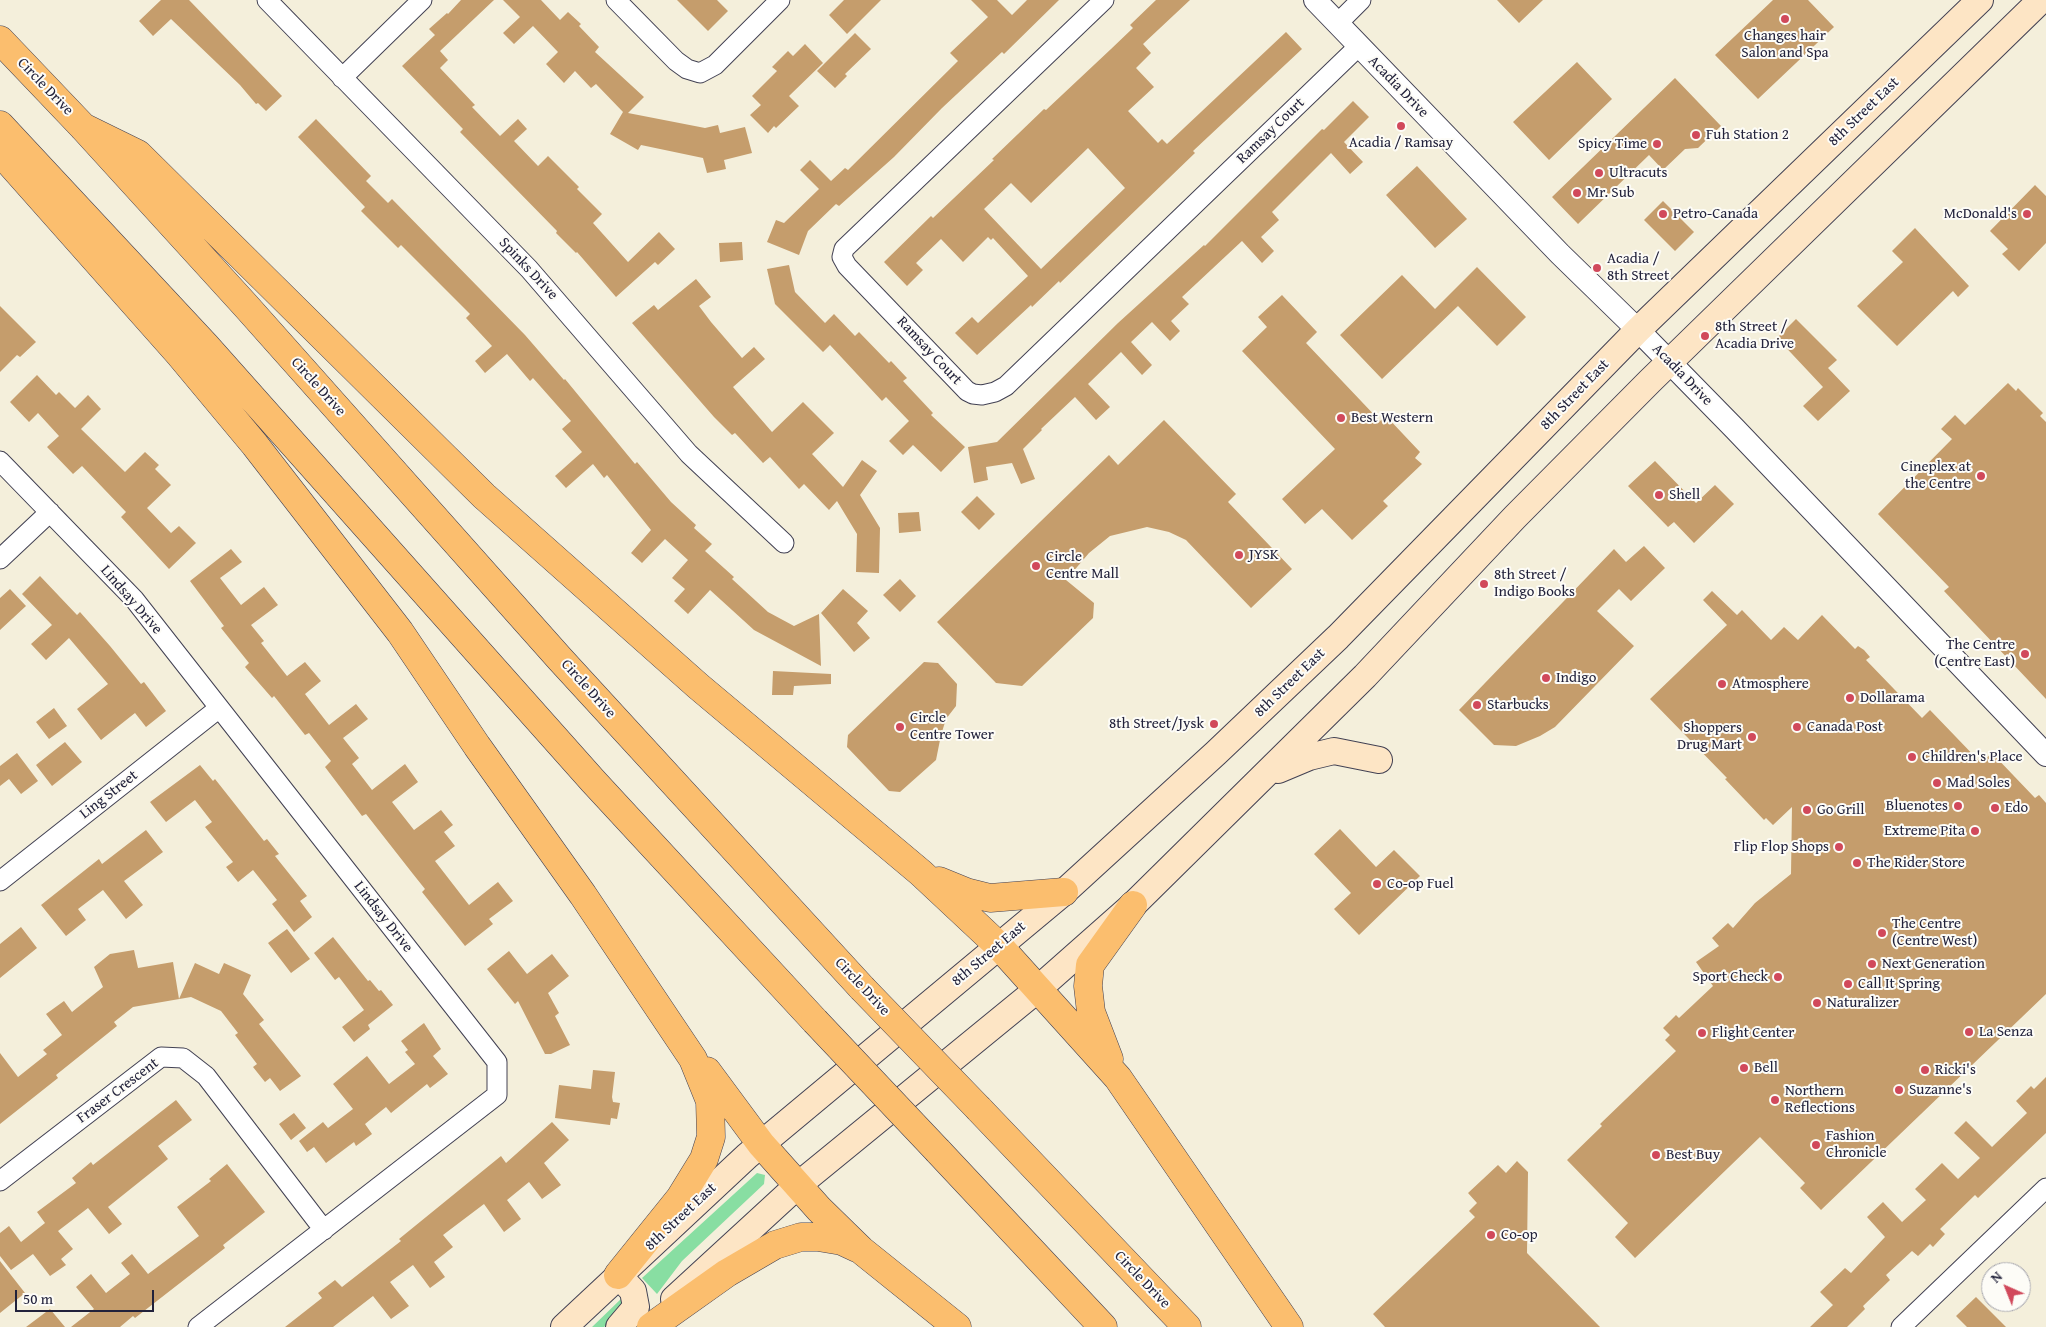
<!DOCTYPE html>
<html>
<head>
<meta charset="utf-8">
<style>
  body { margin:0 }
  #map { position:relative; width:2046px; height:1327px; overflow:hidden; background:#f4efdb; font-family:"Gentium Book Plus",serif }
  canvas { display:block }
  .north { position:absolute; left:1981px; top:1262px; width:50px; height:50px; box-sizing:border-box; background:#fdfcf7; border:1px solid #a5a5ac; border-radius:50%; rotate:316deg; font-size:14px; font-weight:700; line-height:20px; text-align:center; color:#22223b }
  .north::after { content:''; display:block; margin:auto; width:18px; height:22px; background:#d1495b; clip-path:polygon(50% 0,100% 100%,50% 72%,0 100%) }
  .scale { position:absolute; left:15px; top:1290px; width:139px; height:22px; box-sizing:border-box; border:2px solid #22223b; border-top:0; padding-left:6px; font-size:15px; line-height:18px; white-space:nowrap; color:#22223b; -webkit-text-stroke:4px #fdfcf7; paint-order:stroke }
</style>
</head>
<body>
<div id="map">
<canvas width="2046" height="1327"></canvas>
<div class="north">N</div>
<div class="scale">50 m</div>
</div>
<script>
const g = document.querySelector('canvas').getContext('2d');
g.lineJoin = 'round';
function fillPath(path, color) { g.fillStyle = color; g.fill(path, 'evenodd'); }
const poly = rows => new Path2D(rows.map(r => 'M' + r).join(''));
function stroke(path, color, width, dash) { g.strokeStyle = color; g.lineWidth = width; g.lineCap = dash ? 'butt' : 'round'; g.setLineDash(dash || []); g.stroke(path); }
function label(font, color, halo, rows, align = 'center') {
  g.font = font + ' "Gentium Book Plus",serif'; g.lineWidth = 4; g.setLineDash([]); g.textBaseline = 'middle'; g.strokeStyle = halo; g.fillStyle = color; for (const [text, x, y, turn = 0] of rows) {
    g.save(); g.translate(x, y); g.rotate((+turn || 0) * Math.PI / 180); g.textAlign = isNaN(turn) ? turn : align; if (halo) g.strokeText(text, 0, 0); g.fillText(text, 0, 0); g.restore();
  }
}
fillPath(poly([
  [757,1173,765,1175,764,1184,682,1261,657,1294,642,1278],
  [622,1298,625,1307,604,1327,592,1327]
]), '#88dea2');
fillPath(poly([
  [161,0,189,0,282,96,266,111,258,103,256,104,240,85,171,19,153,36,139,21],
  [461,0,494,0,440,51,448,60,440,68,475,105,472,107,500,136,518,119,527,129,514,141,538,166,548,156,579,187,577,189,602,214,593,223,628,262,659,232,675,249,658,265,655,262,616,297,577,252,576,253,556,233,557,231,460,132,463,129,402,66,435,35,429,29,447,13,448,14],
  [503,0,541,0,560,20,568,12,581,24,579,26,599,47,595,52,644,97,628,113,705,128,718,125,720,133,745,127,752,153,724,160,726,169,707,173,703,158,641,145,638,150,610,134,623,112,596,84,591,88,575,71,564,83,546,64,558,52,533,26,514,44,503,33,520,17],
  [677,0,717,0,728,11,708,31],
  [844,0,881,0,847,34,829,15],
  [971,0,997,0,1012,15,1027,0,1059,0,1004,54,1002,52,942,108,894,157,839,206,836,204,808,231,799,255,767,242,776,220,784,223,819,189,800,170,810,160,831,181,845,168,848,170,958,61,950,53,988,17],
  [1156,0,1190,0,1143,44,1151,53,1136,68,1154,87,1128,111,1158,143,1162,139,1167,144,1286,32,1302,49,1193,151,1195,153,1060,283,1059,281,1032,307,1031,305,977,355,955,333,972,317,978,323,1028,276,993,238,991,240,988,237,963,262,941,239,916,263,923,270,907,286,884,262,931,216,933,218,994,160,992,159,1044,109,1046,110,1111,49,1133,28,1130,25],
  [1088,148,1125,188,1041,269,984,209,1011,183,1031,203],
  [1497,0,1543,0,1519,23],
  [1773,0,1808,0,1834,27,1758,99,1715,55],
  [855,33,871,49,845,74,847,76,835,88,817,71],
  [805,44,823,63,789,96,799,106,776,128,774,126,768,133,750,115,761,105,752,96,777,71,772,67,788,51,793,56],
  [1577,62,1612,99,1549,160,1513,122],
  [1675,78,1721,126,1698,148,1685,149,1663,170,1649,155,1578,224,1552,197],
  [1353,101,1369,117,1344,142,1363,162,1350,174,1331,153,1272,212,1279,220,1261,237,1274,251,1262,263,1242,241,1182,297,1189,304,1171,321,1180,331,1170,341,1152,322,1131,342,1152,365,1142,375,1121,352,1088,384,1110,407,1096,420,1075,397,1041,429,1042,430,1023,449,1035,479,1021,484,1012,463,986,467,988,480,974,483,968,447,997,442,1118,323,1204,245,1205,246,1322,129,1324,130],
  [316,119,371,176,366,181,388,203,392,199,525,335,564,380,565,379,635,464,637,462,671,502,696,525,694,528,712,544,705,551,734,577,732,579,768,612,794,626,819,614,821,666,754,630,710,590,688,614,674,601,685,589,672,578,688,560,665,539,642,563,631,553,651,530,607,475,604,478,593,464,566,488,555,476,582,452,562,429,571,421,533,378,530,381,507,354,485,373,475,361,492,346,466,318,470,314,401,245,398,248,361,211,365,207,298,137],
  [1417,166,1467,219,1435,248,1386,195],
  [2035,185,2046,196,2046,243,2019,271,2002,254,2008,249,1990,231],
  [1663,201,1694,232,1675,251,1644,220],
  [1915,228,1969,286,1958,297,1953,291,1897,346,1857,306,1903,262,1892,251],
  [742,242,743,260,720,262,719,243],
  [789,265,795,292,825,323,834,314,855,336,859,332,889,363,891,361,907,378,903,381,933,413,931,415,965,447,941,472,913,445,903,455,889,441,909,421,886,397,882,401,830,345,823,352,775,304,767,269],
  [1477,267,1526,317,1497,346,1458,306,1382,379,1340,335,1402,275,1435,309],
  [696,279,711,297,699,306,711,322,742,358,754,347,765,359,733,387,772,432,803,402,834,433,812,454,843,487,862,460,877,471,860,495,880,528,879,573,856,572,857,534,837,501,829,510,804,484,799,489,770,457,763,463,735,433,732,435,714,417,632,323,654,305,658,310],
  [1282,295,1317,332,1306,343,1380,421,1386,416,1420,452,1415,458,1422,464,1383,501,1388,506,1352,540,1322,509,1305,524,1282,499,1335,449,1242,351,1267,327,1258,317],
  [0,306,36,342,20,357,17,355,0,372],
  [1796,319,1837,360,1828,368,1850,391,1818,421,1803,406,1823,387,1777,338],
  [37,375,56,395,59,392,75,408,88,395,101,409,81,429,125,472,145,452,159,465,155,469,171,485,147,508,171,533,179,526,196,543,169,569,121,517,126,512,82,466,73,474,47,447,59,436,38,413,29,422,10,402],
  [2008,383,2016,391,2018,388,2043,413,2040,416,2046,422,2046,699,1944,591,1949,587,1878,514,1952,439,1941,429,1955,415,1965,425],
  [1164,420,1236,494,1228,502,1292,569,1251,608,1186,540,1169,532,1147,527,1110,536,1089,553,1066,580,1094,603,1093,618,1022,686,996,683,937,622,1109,455,1118,465],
  [1655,461,1696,503,1715,485,1734,504,1694,543,1674,522,1668,527,1628,486],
  [977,496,995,514,979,530,961,512],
  [919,512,921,531,899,533,898,513],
  [1644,546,1665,568,1631,601,1619,589,1597,611,1634,646,1555,727,1540,736,1516,746,1494,745,1459,710,1614,549,1626,562],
  [231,549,242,562,220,578,241,605,264,587,278,605,251,625,264,641,261,643,287,676,305,662,321,681,305,694,329,725,356,704,368,719,343,738,359,758,352,764,372,790,405,764,418,782,392,802,414,830,441,810,453,825,444,832,455,846,435,861,469,905,498,882,513,901,489,919,493,924,465,946,422,892,425,889,413,874,366,814,362,816,325,767,331,761,309,733,305,735,274,696,272,698,245,667,249,663,221,628,224,626,190,581],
  [40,576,77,615,80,612,110,646,141,684,144,682,166,711,146,727,135,713,101,740,77,709,108,684,69,638,46,660,31,644,52,625,22,594],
  [900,579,916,596,900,612,883,595],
  [10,589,26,606,0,630,0,598],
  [843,589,868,611,857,623,870,638,854,652,821,613],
  [1712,591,1737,615,1742,610,1771,640,1784,627,1798,640,1822,615,1855,649,1858,646,1864,650,1870,657,1866,660,1922,718,1930,710,1981,763,1992,753,2035,798,2039,795,2046,803,2046,994,1821,1210,1800,1188,1805,1183,1760,1137,1635,1258,1615,1237,1628,1223,1567,1160,1602,1126,1600,1124,1676,1051,1665,1040,1670,1035,1663,1028,1676,1015,1679,1018,1713,986,1696,962,1719,946,1712,938,1728,923,1733,928,1755,903,1791,874,1792,807,1773,825,1766,818,1764,820,1725,779,1727,778,1650,699,1727,625,1703,600],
  [924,662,938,663,957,684,956,706,946,719,941,735,936,760,900,792,889,791,847,747,848,735],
  [773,671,831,674,831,684,794,686,793,695,772,695],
  [54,708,67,726,49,739,36,722],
  [65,742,82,762,52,786,36,765],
  [17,753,38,781,21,794,9,779,0,786,0,766],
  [200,765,213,781,215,779,264,841,267,839,279,854,275,856,307,896,300,901,312,917,294,932,272,904,277,900,253,870,238,882,226,867,233,862,205,827,212,822,195,800,166,822,150,802],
  [1340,829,1376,867,1394,850,1420,876,1359,935,1334,909,1351,893,1314,854],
  [146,830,163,852,124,881,143,905,126,919,103,890,78,909,86,920,66,936,41,905,99,859,102,864],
  [21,927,37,948,0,978,0,944],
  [287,929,310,959,291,973,268,943],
  [333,937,368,981,370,980,379,991,381,990,393,1005,368,1025,370,1029,354,1042,342,1027,364,1010,339,977,335,980,314,953],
  [134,950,138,968,173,962,179,999,195,963,219,974,224,963,251,975,243,994,264,1020,259,1024,301,1076,280,1091,270,1078,265,1082,253,1067,257,1064,235,1035,238,1033,221,1011,191,997,133,1007,114,1022,117,1026,56,1075,58,1078,0,1124,0,1053,18,1077,47,1054,43,1050,62,1035,46,1014,64,1001,72,1012,103,987,94,967,110,954],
  [509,951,527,974,552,954,569,976,548,993,559,1013,555,1016,570,1045,551,1054,545,1054,518,1001,515,1004,487,969],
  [424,1023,441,1049,433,1056,448,1074,430,1088,427,1084,391,1113,386,1107,365,1124,372,1134,356,1146,354,1142,326,1163,314,1147,307,1152,299,1141,323,1122,328,1128,353,1109,333,1084,367,1056,389,1084,415,1064,405,1052,408,1050,401,1041],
  [593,1070,615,1072,612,1097,613,1102,620,1103,617,1119,611,1118,610,1125,555,1118,559,1085,591,1089],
  [2046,1077,2046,1133,1978,1198,1975,1195,1940,1229,1945,1234,1933,1247,1930,1244,1918,1256,1912,1251,1886,1275,1890,1280,1863,1306,1865,1309,1847,1327,1810,1327,1833,1305,1820,1292,1845,1268,1851,1273,1885,1237,1867,1217,1883,1202,1902,1222,1926,1200,1915,1189,1942,1163,1958,1179,1980,1158,1954,1133,1966,1121,1992,1147,2027,1113,2016,1101,2031,1086,2034,1089],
  [176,1100,192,1120,158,1146,168,1159,108,1207,122,1224,109,1234,88,1208,58,1231,73,1249,61,1259,66,1265,50,1276,33,1254,11,1270,0,1256,0,1233,9,1226,21,1242,45,1223,37,1212,76,1183,72,1178,91,1162,93,1165],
  [294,1113,306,1128,291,1140,279,1124],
  [552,1122,569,1140,544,1163,561,1185,542,1199,529,1182,507,1200,521,1219,504,1232,484,1204,443,1235,453,1247,434,1262,445,1277,430,1288,413,1265,390,1282,409,1306,391,1319,373,1296,333,1327,285,1327,322,1298,318,1293,335,1280,342,1287,401,1241,399,1239,501,1156,506,1163],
  [1517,1161,1528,1172,1527,1253,1600,1327,1385,1327,1373,1314,1475,1217,1469,1211,1477,1203,1468,1193,1498,1165,1506,1173],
  [227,1164,265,1212,223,1245,225,1248,135,1318,133,1316,120,1327,71,1327,94,1309,76,1287,91,1274,106,1293,130,1274,121,1263,132,1254,148,1274,199,1236,177,1207,211,1181,209,1179],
  [0,1261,25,1293,0,1313],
  [1976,1297,2006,1327,1967,1327,1956,1316],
  [50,1309,65,1327,26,1327]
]), '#c59d6c');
const minor = poly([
  [267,0,529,269,689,454,784,543],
  [616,0,676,61,687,69,700,73,715,65,780,0],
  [1104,0,844,249,842,257,847,266,967,391,973,394,982,395,995,392,1006,386,1359,46],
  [1337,24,1361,0],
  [342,78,422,0],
  [0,461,134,599,497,1062,497,1095,198,1327],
  [0,559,50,512],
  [0,881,218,709],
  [0,1181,161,1057,183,1058,206,1076,324,1230],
  [1901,1327,2046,1188]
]);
const tertiary = poly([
  [1315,0,1560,254,1638,330,1735,429,2046,755]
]);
const secondary = poly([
  [1278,770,1309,757,1334,751,1379,760],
  [618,1275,633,1291,636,1307,619,1327],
  [674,1299,797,1186,1038,989,1133,905,1365,676,1515,517,1650,381,2041,0],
  [564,1327,747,1156,1064,892,1216,753,1338,637,1638,330,1980,0]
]);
const motorway = poly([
  [0,40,83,127,246,306,560,659,862,988],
  [0,125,206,346,593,781,815,1021],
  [83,127,138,154,484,496,698,686,921,873,999,946,1118,1078,1289,1327],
  [0,152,180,355,255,445,400,632,477,746,583,895,693,1059,710,1101,711,1137,704,1159,680,1198,618,1275],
  [939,881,966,892,990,898,1064,892],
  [1109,1059,1091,1012,1088,986,1090,965,1133,905],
  [707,1071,761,1144,819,1209,861,1250,957,1327],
  [979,1109,1187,1327],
  [938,1151,1103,1327],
  [651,1327,727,1273,775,1245,801,1237,818,1237,842,1241,857,1248]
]);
stroke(minor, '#424153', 21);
stroke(tertiary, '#424153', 24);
stroke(secondary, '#424153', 28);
stroke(motorway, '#424153', 29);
stroke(minor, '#fff', 19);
stroke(tertiary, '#fff', 22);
stroke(secondary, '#fde5c5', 26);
stroke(motorway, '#fbbe6e', 28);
const motorwayBridge = poly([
  [862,988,979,1109],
  [815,1021,938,1151]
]);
stroke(motorwayBridge, '#424153', 29, []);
stroke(motorwayBridge, '#fbbe6e', 28);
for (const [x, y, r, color] of [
  [1785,19,5,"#d1495b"],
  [1401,126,5,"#d1495b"],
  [1696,135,5,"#d1495b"],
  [1657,144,5,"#d1495b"],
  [1599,173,5,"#d1495b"],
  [1577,193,5,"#d1495b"],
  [1663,214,5,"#d1495b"],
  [2027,214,5,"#d1495b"],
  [1597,268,5,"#d1495b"],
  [1705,336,5,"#d1495b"],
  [1341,418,5,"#d1495b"],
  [1981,476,5,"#d1495b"],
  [1659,495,5,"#d1495b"],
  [1239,555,5,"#d1495b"],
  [1036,566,5,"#d1495b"],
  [1484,584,5,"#d1495b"],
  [2025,654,5,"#d1495b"],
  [1546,678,5,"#d1495b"],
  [1722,684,5,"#d1495b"],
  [1850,698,5,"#d1495b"],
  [1477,705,5,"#d1495b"],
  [1214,724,5,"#d1495b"],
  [900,727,5,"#d1495b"],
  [1797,727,5,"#d1495b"],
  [1752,737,5,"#d1495b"],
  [1912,757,5,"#d1495b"],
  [1937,783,5,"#d1495b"],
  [1958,806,5,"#d1495b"],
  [1995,808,5,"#d1495b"],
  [1807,810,5,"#d1495b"],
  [1975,831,5,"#d1495b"],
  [1839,847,5,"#d1495b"],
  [1857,863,5,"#d1495b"],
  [1377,884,5,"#d1495b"],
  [1882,933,5,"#d1495b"],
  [1872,964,5,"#d1495b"],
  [1778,977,5,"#d1495b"],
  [1848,984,5,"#d1495b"],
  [1817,1003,5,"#d1495b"],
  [1969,1032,5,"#d1495b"],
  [1702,1033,5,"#d1495b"],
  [1744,1068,5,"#d1495b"],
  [1925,1070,5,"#d1495b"],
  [1899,1090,5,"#d1495b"],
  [1775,1100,5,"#d1495b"],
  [1816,1145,5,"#d1495b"],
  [1656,1155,5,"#d1495b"],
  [1491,1235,5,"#d1495b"]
]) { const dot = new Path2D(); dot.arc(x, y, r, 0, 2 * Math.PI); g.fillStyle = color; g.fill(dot); stroke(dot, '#fdfcf7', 2); }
label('15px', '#22223b', '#fdfcf7', [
  ["Changes hair",1785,36,"center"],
  ["Salon and Spa",1785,53,"center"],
  ["Fuh Station 2",1706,135],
  ["Acadia / Ramsay",1401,143,"center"],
  ["Spicy Time",1647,144,"right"],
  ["Ultracuts",1609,173],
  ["Mr. Sub",1587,193],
  ["Petro-Canada",1673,214],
  ["McDonald's",2017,214,"right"],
  ["Acadia /",1607,259],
  ["8th Street",1607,276],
  ["8th Street /",1715,327],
  ["Acadia Drive",1715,344],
  ["Best Western",1351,418],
  ["Cineplex at",1971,467,"right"],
  ["the Centre",1971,484,"right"],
  ["Shell",1669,495],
  ["JYSK",1249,555],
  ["Circle",1046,557],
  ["Centre Mall",1046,574],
  ["8th Street /",1494,575],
  ["Indigo Books",1494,592],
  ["The Centre",2015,645,"right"],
  ["(Centre East)",2015,662,"right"],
  ["Indigo",1556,678],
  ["Atmosphere",1732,684],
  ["Dollarama",1860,698],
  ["Starbucks",1487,705],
  ["Circle",910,718],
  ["Centre Tower",910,735],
  ["8th Street/Jysk",1204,724,"right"],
  ["Canada Post",1807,727],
  ["Shoppers",1742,728,"right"],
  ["Drug Mart",1742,745,"right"],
  ["Children's Place",1922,757],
  ["Mad Soles",1947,783],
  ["Bluenotes",1948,806,"right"],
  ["Edo",2005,808],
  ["Go Grill",1817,810],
  ["Extreme Pita",1965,831,"right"],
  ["Flip Flop Shops",1829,847,"right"],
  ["The Rider Store",1867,863],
  ["Co-op Fuel",1387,884],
  ["The Centre",1892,924],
  ["(Centre West)",1892,941],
  ["Next Generation",1882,964],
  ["Sport Check",1768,977,"right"],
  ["Call It Spring",1858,984],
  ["Naturalizer",1827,1003],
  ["La Senza",1979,1032],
  ["Flight Center",1712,1033],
  ["Bell",1754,1068],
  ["Ricki's",1935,1070],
  ["Suzanne's",1909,1090],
  ["Northern",1785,1091],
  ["Reflections",1785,1108],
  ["Fashion",1826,1136],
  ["Chronicle",1826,1153],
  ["Best Buy",1666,1155],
  ["Co-op",1501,1235]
], 'left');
label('15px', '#22223b', '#fdfcf7', [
  ["Circle Drive",45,87,46],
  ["Acadia Drive",1398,87,46],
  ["8th Street East",1864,112,-44],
  ["Ramsay Court",1271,131,-44],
  ["Spinks Drive",528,269,47],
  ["Ramsay Court",929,351,47],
  ["Acadia Drive",1682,375,46],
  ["Circle Drive",318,387,48],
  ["8th Street East",1575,395,-46],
  ["Lindsay Drive",131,600,49],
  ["8th Street East",1290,683,-44],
  ["Circle Drive",588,689,48],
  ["Ling Street",109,795,-38],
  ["Lindsay Drive",383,917,52],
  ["8th Street East",989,954,-40],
  ["Circle Drive",862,987,47],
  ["Fraser Crescent",118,1091,-37],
  ["8th Street East",681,1217,-43],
  ["Circle Drive",1142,1280,46]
]);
</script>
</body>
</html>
